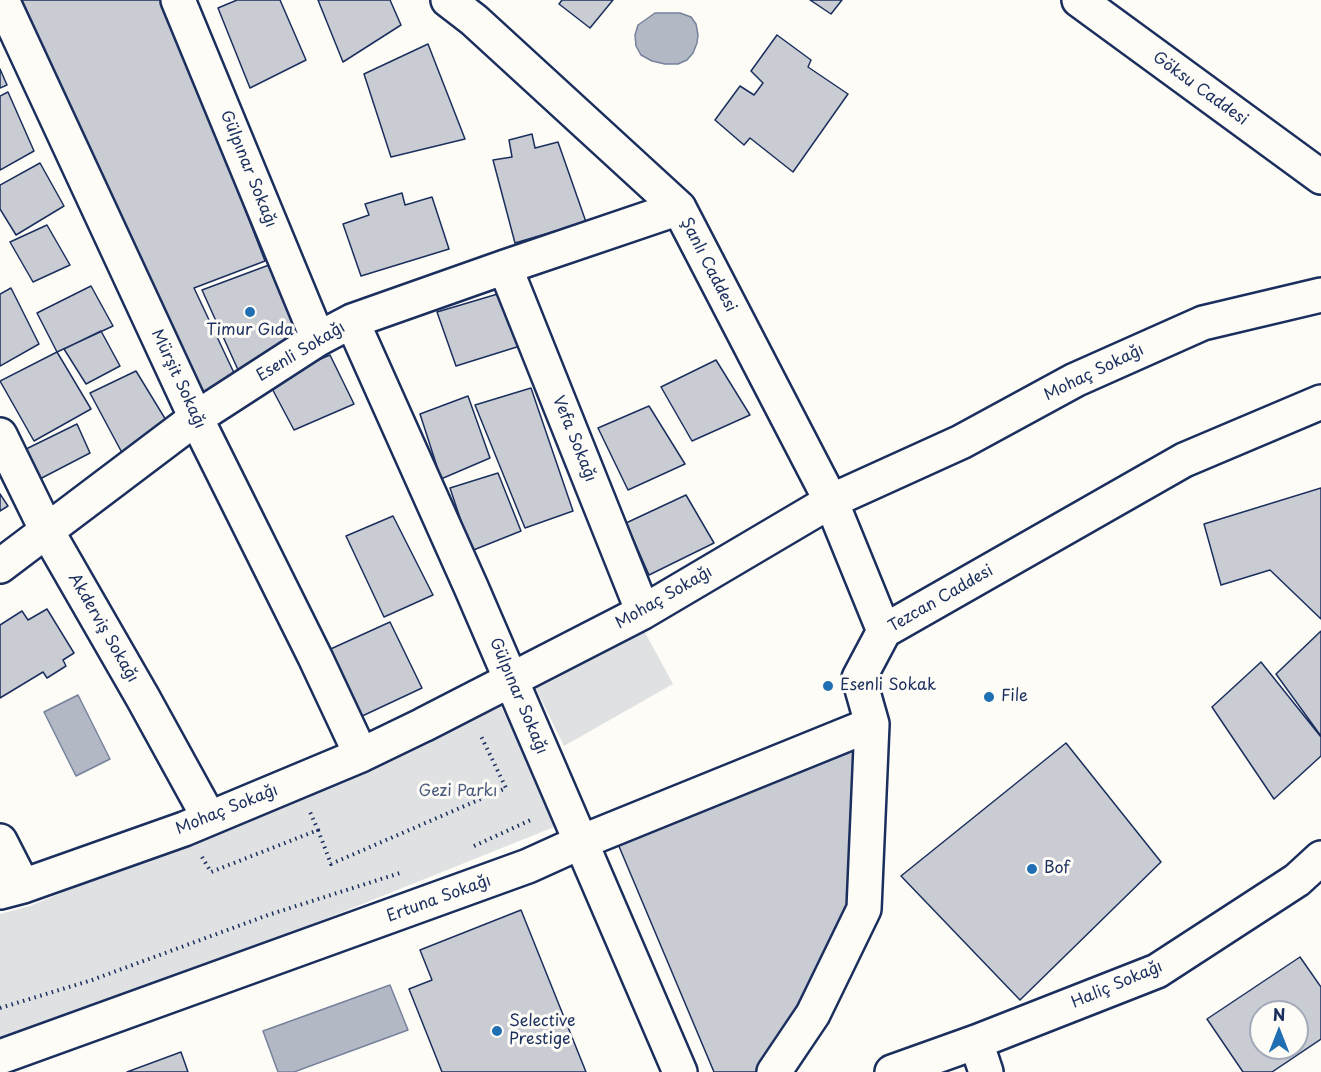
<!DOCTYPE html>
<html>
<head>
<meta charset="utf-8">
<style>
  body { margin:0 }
  #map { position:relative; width:1321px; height:1072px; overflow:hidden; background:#fdfcf7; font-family:"Playpen Sans",sans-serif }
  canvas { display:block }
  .north { position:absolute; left:1249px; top:1000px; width:60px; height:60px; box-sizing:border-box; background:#fdfcf7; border:2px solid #a3aaba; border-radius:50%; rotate:0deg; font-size:16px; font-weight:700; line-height:24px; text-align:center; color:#1b2f5e }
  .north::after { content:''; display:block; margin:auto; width:21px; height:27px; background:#1f6fb2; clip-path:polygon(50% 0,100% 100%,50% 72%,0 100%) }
</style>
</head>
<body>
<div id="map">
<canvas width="1321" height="1072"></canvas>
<div class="north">N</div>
</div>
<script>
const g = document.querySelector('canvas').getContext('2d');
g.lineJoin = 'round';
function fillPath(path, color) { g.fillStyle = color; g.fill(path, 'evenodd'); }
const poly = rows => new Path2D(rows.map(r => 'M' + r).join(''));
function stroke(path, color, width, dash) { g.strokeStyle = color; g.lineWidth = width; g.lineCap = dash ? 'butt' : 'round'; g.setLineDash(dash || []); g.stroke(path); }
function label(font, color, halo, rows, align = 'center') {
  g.font = font + ' "Playpen Sans",sans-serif'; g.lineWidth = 6; g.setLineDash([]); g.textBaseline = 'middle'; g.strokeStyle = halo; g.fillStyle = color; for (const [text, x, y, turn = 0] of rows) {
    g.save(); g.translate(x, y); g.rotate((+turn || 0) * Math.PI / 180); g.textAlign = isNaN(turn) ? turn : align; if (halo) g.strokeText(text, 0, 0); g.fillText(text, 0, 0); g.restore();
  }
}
fillPath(poly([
  [642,627,673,684,564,746,534,685],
  [497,699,559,825,213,964,0,1041,0,914,30,906,187,841]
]), '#e0e1e3');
const water = poly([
  [655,13,680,13,691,17,696,24,698,35,697,43,693,53,687,60,678,64,665,64,652,61,641,55,636,46,635,35,638,25,655,13],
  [78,695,110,759,76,776,44,712,78,695],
  [390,985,408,1030,294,1072,278,1072,263,1031,390,985]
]);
fillPath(water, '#b3b8c5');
stroke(water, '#76819c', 1.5);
const building = poly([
  [13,0,164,0,265,261,194,288,235,375,198,399,13,0],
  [237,0,280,0,306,60,250,88,218,8,237,0],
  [318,0,390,0,401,25,343,62,318,0],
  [562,0,613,0,590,28,559,4,562,0],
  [810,0,842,0,831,14,810,0],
  [777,35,811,60,808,67,848,94,793,172,750,138,744,145,715,120,740,86,754,95,763,83,751,71,777,35],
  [428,44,465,139,391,157,364,74,428,44],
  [0,69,7,85,0,88,0,69],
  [8,92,34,151,0,170,0,96,8,92],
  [532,134,535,148,558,142,586,222,515,243,493,160,512,157,509,140,532,134],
  [40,163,64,206,16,235,0,209,0,185,40,163],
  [402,193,405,205,432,197,449,249,361,276,343,224,369,215,365,204,402,193],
  [47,225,70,265,33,282,10,242,47,225],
  [269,265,297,335,239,372,202,290,269,265],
  [91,286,113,326,57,352,37,313,91,286],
  [11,288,39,344,0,366,0,294,11,288],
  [501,293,520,346,456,366,437,312,501,293],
  [101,331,120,366,86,384,64,349,101,331],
  [57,352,91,409,34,441,0,381,57,352],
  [330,355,354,404,294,430,268,381,330,355],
  [716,360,750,415,692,441,661,387,716,360],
  [136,371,172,430,128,464,90,393,136,371],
  [531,388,573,511,525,528,475,405,531,388],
  [468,396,490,458,441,479,420,414,468,396],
  [649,406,685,464,628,490,598,428,649,406],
  [77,424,90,453,36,481,20,452,77,424],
  [498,473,521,531,471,551,450,488,498,473],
  [1321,488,1321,619,1270,570,1221,585,1204,524,1321,488],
  [0,494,8,506,0,511,0,494],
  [686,495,714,543,649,575,626,523,686,495],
  [393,516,433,595,384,617,346,536,393,516],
  [47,609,74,653,63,660,66,666,47,678,43,672,0,698,0,625,22,611,28,620,47,609],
  [390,622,422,688,358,718,324,652,390,622],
  [1321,631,1321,736,1276,674,1321,631],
  [1261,662,1321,737,1321,756,1274,799,1212,707,1261,662],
  [1066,743,1161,862,1020,1000,901,876,1066,743],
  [861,745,854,905,772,1055,758,1072,714,1072,618,844,861,745],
  [521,910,586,1072,442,1072,409,989,432,980,420,950,521,910],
  [1300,957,1321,987,1321,1039,1272,1072,1243,1072,1207,1019,1300,957],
  [1261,1012,1297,1012,1297,1048,1261,1048,1261,1012],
  [181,1052,188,1072,127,1072,181,1052]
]);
fillPath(building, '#c9ccd3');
stroke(building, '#1b2f5e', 1.5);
const street = poly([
  [2,0,196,418,315,657,361,755],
  [178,0,318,339],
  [448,0,474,20,679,208,831,501,884,631],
  [1079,0,1321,177],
  [505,267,643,612],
  [352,321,471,587,680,1072],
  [0,435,47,531,143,698,209,818],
  [0,566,196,418,318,339,352,321,505,267,679,208],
  [0,841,23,886],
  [0,892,23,886,184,829,361,755,423,725,643,612,831,501,961,442,1075,380,1203,323,1321,295],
  [976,1042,986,1072],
  [0,1057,528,866,581,842,872,724],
  [774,1072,813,1014,864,909,872,724,859,678,884,631,1184,460,1321,402],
  [892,1072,976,1042,1157,971,1297,880,1321,858]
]);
stroke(street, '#1b2f5e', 38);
stroke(poly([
  [318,830,331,864,506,788,480,734],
  [474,846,533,819],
  [202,857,211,872,318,830,310,812],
  [0,1008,92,980,268,915,400,873]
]), '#1b2f5e', 4, [1.5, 4.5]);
stroke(street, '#fdfcf7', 33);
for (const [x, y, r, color] of [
  [250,312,6,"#1f6fb2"],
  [828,686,6,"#1f6fb2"],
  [989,697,6,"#1f6fb2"],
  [1032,869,6,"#1f6fb2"],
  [497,1031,6,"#1f6fb2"]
]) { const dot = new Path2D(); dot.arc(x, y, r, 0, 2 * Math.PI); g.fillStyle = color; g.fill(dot); stroke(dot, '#fdfcf7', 2); }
label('16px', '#1b2f5e', '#fdfcf7', [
  ["Göksu Caddesi",1200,89,36],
  ["Gülpınar Sokağı",248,169,68],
  ["Şanlı Caddesi",708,265,63],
  ["Esenli Sokağı",301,352,-31],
  ["Mohaç Sokağı",1094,373,-26],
  ["Mürşit Sokağı",178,379,65],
  ["Vefa Sokağı",574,439,68],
  ["Mohaç Sokağı",664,598,-30],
  ["Tezcan Caddesi",941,599,-30],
  ["Akderviş Sokağı",103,628,60],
  ["Gülpınar Sokağı",518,696,67],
  ["Mohaç Sokağı",227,810,-22],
  ["Ertuna Sokağı",439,899,-20],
  ["Haliç Sokağı",1117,985,-23]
]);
label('16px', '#1b2f5e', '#fdfcf7', [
  ["Timur Gıda",250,331,"center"],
  ["Esenli Sokak",840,686],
  ["File",1001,697],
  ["Bof",1044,869],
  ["Selective",509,1022],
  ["Prestige",509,1040]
], 'left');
label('16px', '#4c5c7f', '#fdfcf7', [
  ["Gezi Parkı",458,792]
]);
</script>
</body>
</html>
